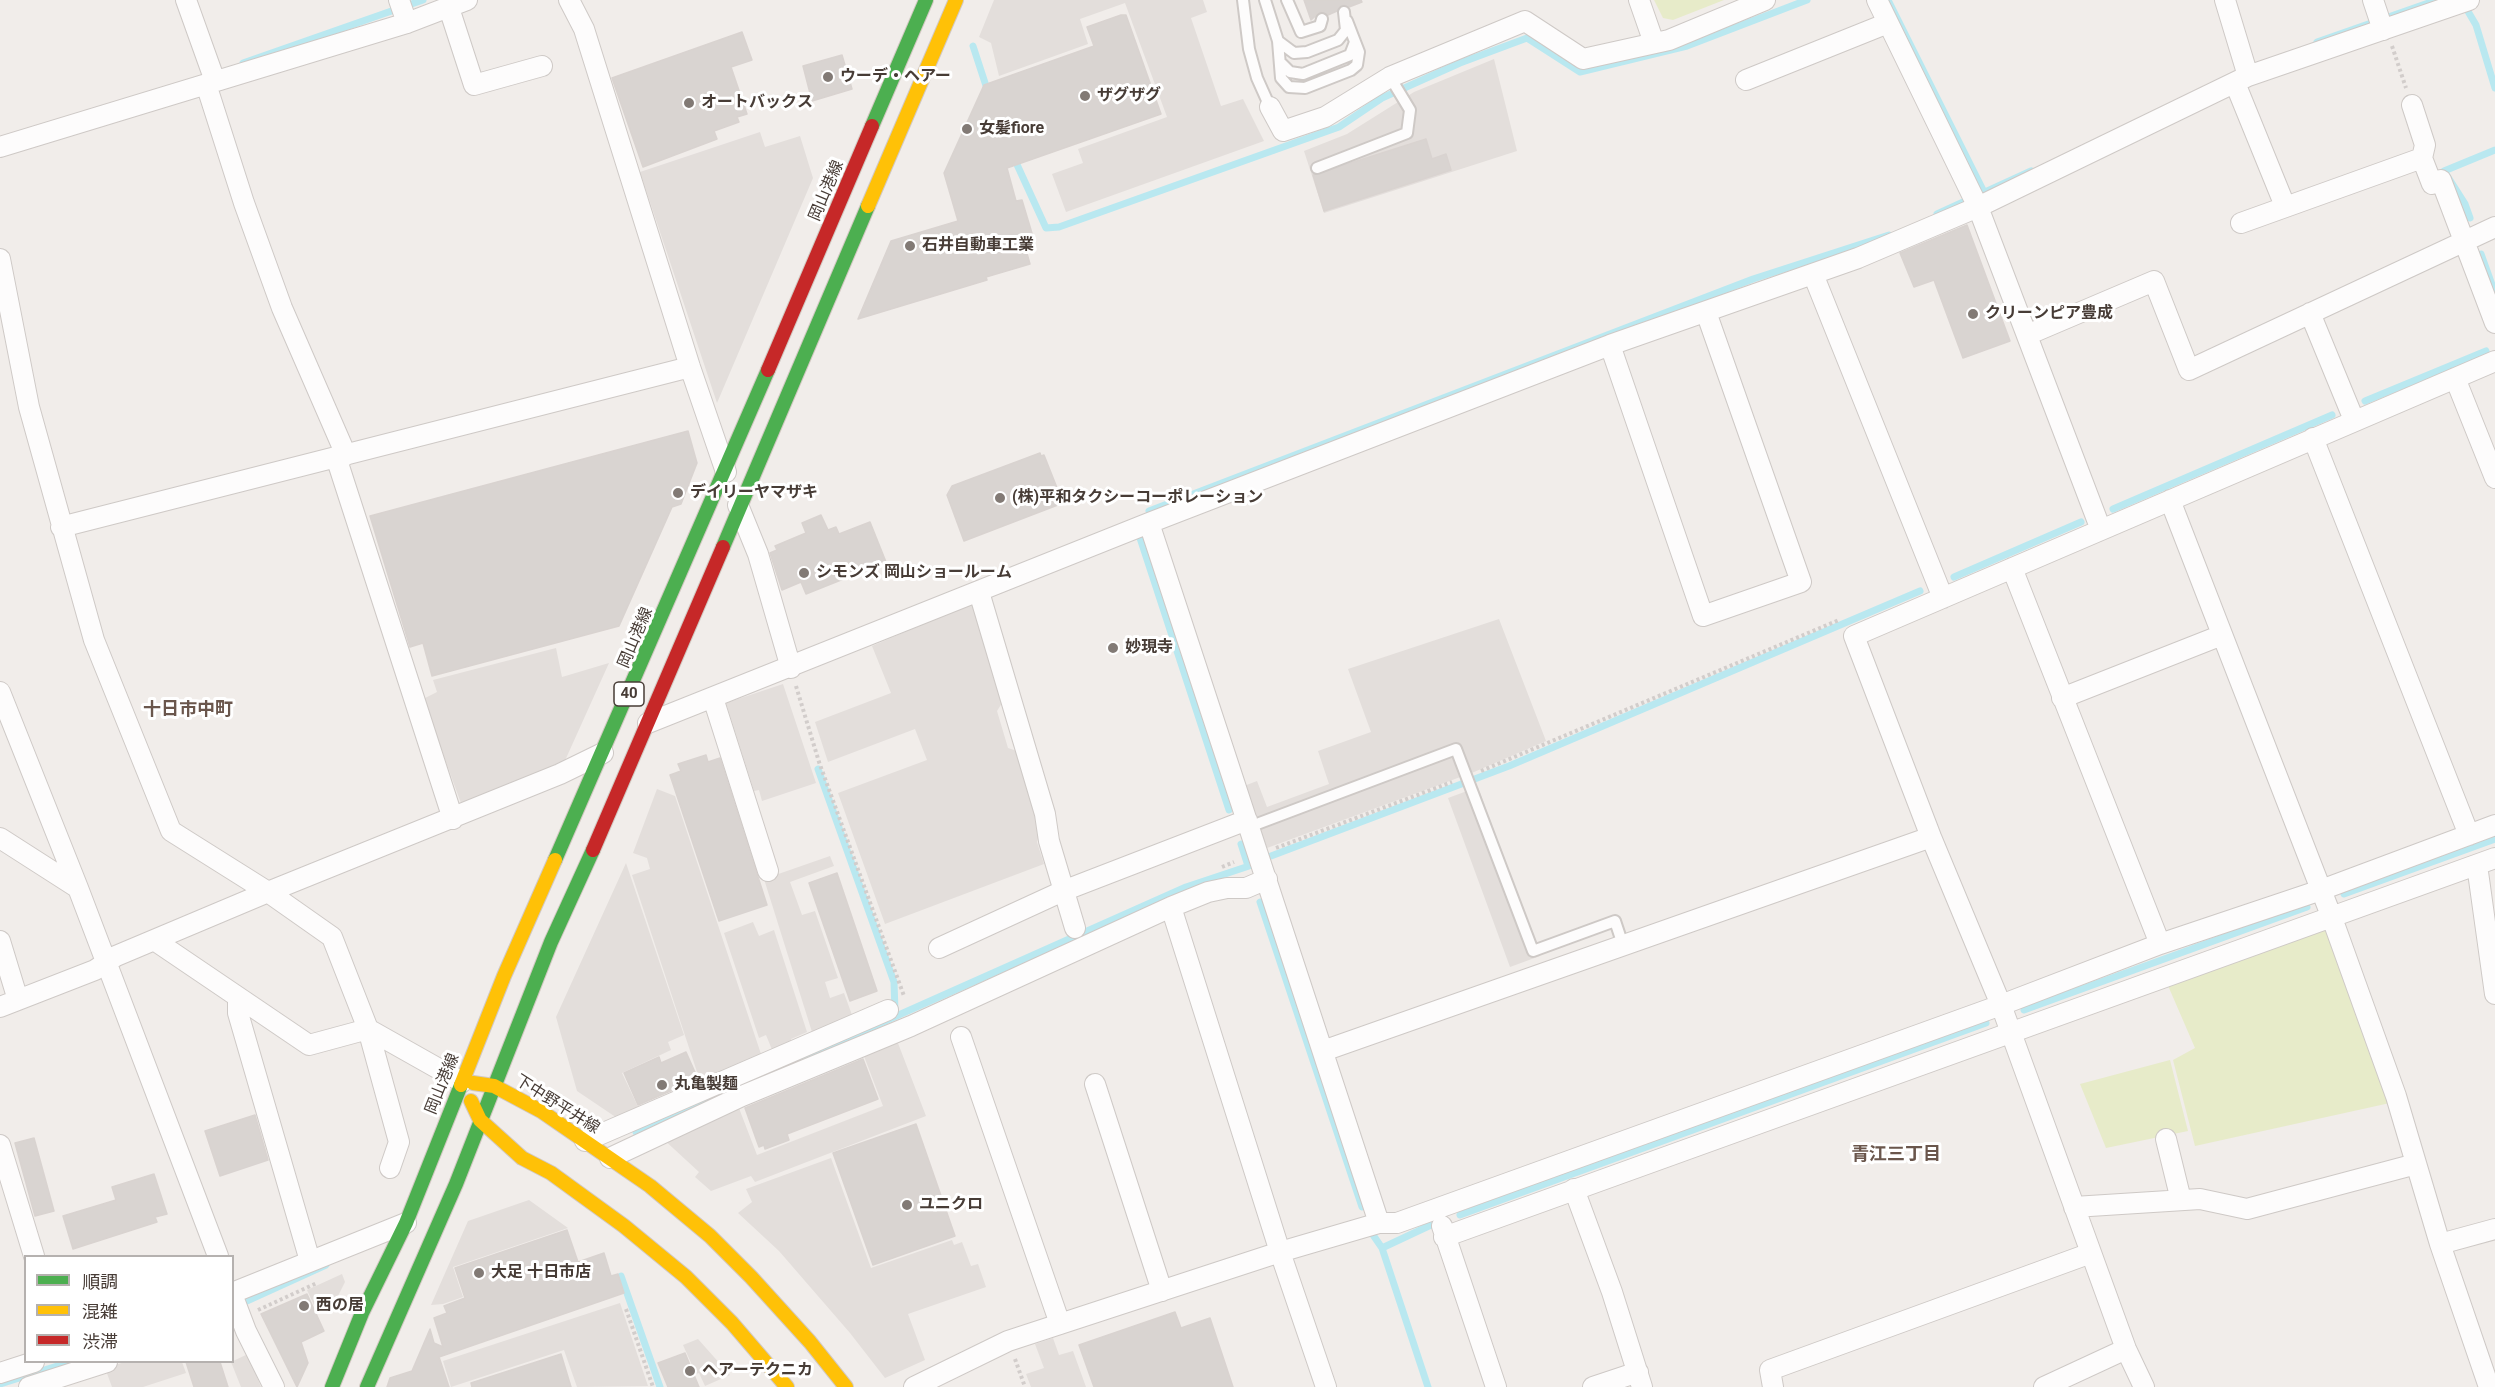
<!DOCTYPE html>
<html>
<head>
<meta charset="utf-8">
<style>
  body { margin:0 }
  #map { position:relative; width:2495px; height:1387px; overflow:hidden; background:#f1edea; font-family:Roboto,"Noto Sans JP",sans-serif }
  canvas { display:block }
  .legend { position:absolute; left:24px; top:1255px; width:210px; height:108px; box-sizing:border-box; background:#fff; border:2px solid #b5b1af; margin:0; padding:8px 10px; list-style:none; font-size:18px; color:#473c36 }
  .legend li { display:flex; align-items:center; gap:12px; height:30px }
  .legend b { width:30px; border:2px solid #b5b1af }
</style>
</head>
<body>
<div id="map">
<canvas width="2495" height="1387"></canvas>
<ul class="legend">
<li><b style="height:8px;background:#4caf50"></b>順調</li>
<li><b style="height:8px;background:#ffc107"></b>混雑</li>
<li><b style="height:8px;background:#c62828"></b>渋滞</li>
</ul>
</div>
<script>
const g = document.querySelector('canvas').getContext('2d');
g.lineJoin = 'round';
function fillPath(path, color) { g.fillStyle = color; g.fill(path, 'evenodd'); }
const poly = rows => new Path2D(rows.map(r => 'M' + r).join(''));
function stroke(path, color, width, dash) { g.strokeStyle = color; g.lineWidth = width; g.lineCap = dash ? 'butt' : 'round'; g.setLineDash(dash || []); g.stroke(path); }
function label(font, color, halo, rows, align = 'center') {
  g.font = font + ' Roboto,"Noto Sans JP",sans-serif'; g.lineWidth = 6; g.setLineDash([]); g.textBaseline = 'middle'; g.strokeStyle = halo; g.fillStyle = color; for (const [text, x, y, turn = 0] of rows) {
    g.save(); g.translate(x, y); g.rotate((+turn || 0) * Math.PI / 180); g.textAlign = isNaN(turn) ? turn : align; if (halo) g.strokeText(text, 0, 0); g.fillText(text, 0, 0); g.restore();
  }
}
fillPath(poly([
  [1654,0,1724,0,1673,20,1663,18],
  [2318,928,2330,933,2390,1103,2195,1146,2173,1060,2195,1048,2166,981],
  [2170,1060,2188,1131,2106,1148,2080,1084]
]), '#e7ebc9');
fillPath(poly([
  [994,0,1203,0,1207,12,1191,18,1221,106,1243,99,1264,141,1066,212,1052,174,1083,163,1078,149,1167,117,1125,3,1080,19,1088,44,999,76,991,43,979,37],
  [1494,59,1517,151,1324,213,1304,151,1347,134,1414,92],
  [760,132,765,147,800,136,813,178,717,403,640,172],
  [973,603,1002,703,997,711,1008,748,1017,751,1040,832,1037,842,1044,864,885,924,838,793,927,760,915,729,828,762,815,722,891,693,872,646],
  [1499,619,1546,741,1474,772,1267,848,1244,786,1257,781,1267,807,1329,784,1318,751,1371,732,1348,669],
  [556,648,562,677,609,663,563,765,462,806,423,699,437,692,433,680],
  [783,684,816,783,762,801,759,790,754,791,726,703],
  [1478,787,1540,956,1510,967,1448,798],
  [657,789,675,796,762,1057,701,1084,632,875,650,869,647,858,633,853],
  [830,856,834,866,790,882,802,915,815,911,838,978,825,982,830,998,844,993,852,1015,812,1032,764,879],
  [626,863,684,1035,668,1042,671,1050,622,1073,640,1111,620,1120,577,1091,556,1017],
  [753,922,759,936,774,930,807,1032,791,1039,792,1043,773,1052,766,1035,759,1038,724,933],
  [896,1038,926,1116,755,1182,751,1176,711,1191,695,1177,699,1172,661,1137,737,1103,757,1155,883,1106,862,1051],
  [831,1158,871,1268,952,1240,954,1245,962,1242,971,1266,978,1264,986,1287,908,1314,925,1360,885,1378,850,1333,779,1251,738,1213,752,1202,746,1189],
  [529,1200,568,1228,453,1267,463,1297,443,1304,431,1305,468,1221],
  [342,1274,345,1282,332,1308,318,1314,307,1290],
  [620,1303,648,1386,577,1387,564,1350,451,1387,443,1361],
  [1053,1338,1059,1355,1073,1351,1086,1387,1031,1387,1026,1374,1044,1368,1035,1344],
  [698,1339,730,1375,705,1386,699,1373,696,1374,683,1345],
  [248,1354,261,1387,241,1387,231,1362],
  [125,1362,182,1362,186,1373,143,1387,112,1387,105,1368]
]), '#e3dedb');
stroke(poly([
  [1888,0,1984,192],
  [2466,8,2476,25,2495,88],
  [2317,42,2437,0],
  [973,46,988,92],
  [243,63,423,0],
  [1014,158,1046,228,1059,227,1339,127,1382,98,1460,63,1527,38,1580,72,1687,46,1807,0],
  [1937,214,2031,171],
  [2470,218,2465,204,2444,171,2495,150],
  [2481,254,2495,293],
  [2365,401,2486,351],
  [2113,509,2332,415],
  [1149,511,1753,279,1889,235],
  [1139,535,1229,810],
  [1954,577,2081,522],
  [818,769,894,982,895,1011],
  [1241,844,1248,866],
  [1271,856,1509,766,1920,591],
  [2344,894,2495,839],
  [1260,902,1362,1207],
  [2024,1010,2307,907],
  [636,1132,1186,887,1249,866],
  [1460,1215,1986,1023],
  [1371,1232,1382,1248,1431,1225],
  [1382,1248,1428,1387],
  [621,1276,660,1387],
  [238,1305,326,1265],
  [0,1384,70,1362]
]), '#b9e8f0', 7);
const building = poly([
  [1304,0,1361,0,1362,2,1349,7,1343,5,1337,11,1328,15,1320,12,1311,20,1304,0],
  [1121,15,1126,15,1161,114,1007,168,1016,201,1022,200,1034,240,1024,243,1030,264,986,277,987,280,858,319,891,241,958,221,944,173,984,85,1094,46,1087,27,1121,15],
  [742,32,752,60,731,67,747,114,737,117,739,122,714,131,717,139,643,167,612,78,742,32],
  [842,55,852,89,812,101,803,66,842,55],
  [1426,139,1432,159,1446,154,1451,170,1324,211,1313,175,1426,139],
  [1967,225,2010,341,1963,358,1934,280,1914,287,1900,253,1967,225],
  [688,431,697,463,681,504,672,507,619,626,432,676,423,643,410,647,370,516,688,431],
  [1040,453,1041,456,1044,455,1063,503,964,541,947,495,952,486,1040,453],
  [821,515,828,530,836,527,839,534,870,522,886,562,806,594,801,582,782,590,770,553,777,550,775,546,806,533,802,523,821,515],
  [706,755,708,762,720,758,767,905,719,921,670,775,681,771,678,764,706,755],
  [837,873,877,991,850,1001,809,883,837,873],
  [686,1052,698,1079,638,1105,624,1073,659,1057,661,1063,686,1052],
  [863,1059,878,1099,787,1134,789,1140,765,1149,764,1145,759,1147,745,1108,863,1059],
  [255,1115,268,1160,220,1176,205,1131,255,1115],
  [916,1124,955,1236,873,1265,833,1153,916,1124],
  [34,1138,54,1211,35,1216,15,1143,34,1138],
  [154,1174,167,1214,155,1217,157,1222,73,1249,63,1216,116,1200,112,1187,154,1174],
  [567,1230,578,1262,604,1253,611,1276,618,1274,624,1293,439,1357,449,1387,387,1387,390,1378,412,1371,430,1329,434,1343,443,1347,434,1318,447,1313,444,1306,465,1298,455,1268,567,1230],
  [307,1294,324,1331,301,1342,308,1363,297,1387,261,1314,307,1294],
  [1175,1312,1181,1328,1210,1318,1233,1387,1094,1387,1079,1345,1175,1312],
  [685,1353,699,1387,668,1387,658,1363,685,1353],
  [561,1354,571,1387,472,1387,471,1383,561,1354],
  [186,1362,220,1362,228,1387,194,1387,186,1362]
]);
fillPath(building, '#d9d4d1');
stroke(building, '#d9d3d0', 1.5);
const lane = poly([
  [1243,0,1249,49,1257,78,1270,107],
  [1265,0,1278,41,1294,53,1307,52,1338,40,1346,30,1344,12],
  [1287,0,1301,32,1320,26,1322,19],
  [1278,41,1281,78,1289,87,1305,88,1351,70,1357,65,1359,52,1347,21],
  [1282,64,1290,72,1303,74,1350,55,1355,42],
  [1317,168,1407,133,1410,110,1390,77],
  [1249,827,1456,749,1533,951,1615,921,1623,945]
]);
const street = poly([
  [186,0,215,81],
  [399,0,407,23],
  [569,0,584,29,690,367,726,472],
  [1639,0,1654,43],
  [1877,0,1978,207,2101,530],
  [2225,0,2248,76],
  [2373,0,2383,30],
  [449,8,474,85,542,66],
  [1746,80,1888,23],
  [2235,83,2285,206],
  [206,84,244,203,282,308,346,455],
  [2412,105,2425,145,2422,158],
  [1270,107,1283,131,1325,117,1390,77,1525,21,1583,59,1669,40,1765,0],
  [0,147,407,23,467,0],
  [2241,223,2422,158,2432,184,2441,180,2495,323],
  [0,259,29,407,94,640,171,831,268,892,332,937,368,1029,462,1082],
  [1813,274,1943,598],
  [2310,313,2354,420],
  [2027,335,2154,281,2189,370,2495,227],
  [1610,345,1703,616,1801,582,1706,312],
  [2455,378,2495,478],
  [2313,438,2469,835],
  [336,457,453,819],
  [2170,500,2332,918,2396,1096,2440,1244,2489,1387],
  [738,505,758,554,791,668],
  [1149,523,1379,1223],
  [61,527,690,367],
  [2012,568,2160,944],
  [979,592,1045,814,1049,841,1075,928],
  [0,692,78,888,218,1256],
  [713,698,768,871],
  [2062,698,2222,635],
  [648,723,1149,523,1610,345,1858,258,1978,207,2248,76,2469,0],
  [0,838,78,888],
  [2477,865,2495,994],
  [1171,907,1280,1252,1326,1387],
  [154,940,309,1045,368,1029,399,1142,390,1168],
  [0,941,18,1000],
  [939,948,1063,891,1247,820],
  [238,997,238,1013,310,1261],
  [0,1007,95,970,116,956,268,892,560,774,603,753],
  [961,1037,1060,1324],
  [1323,1051,1931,837],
  [1095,1084,1162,1291],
  [2166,1139,2181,1200],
  [585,1141,888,1010],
  [0,1145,34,1256],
  [610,1158,742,1096,911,1026,1171,907,1208,892,1227,888,1246,888,1267,879],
  [1574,1189,1612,1292,1642,1387],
  [2074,1207,2200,1199,2247,1209,2416,1164],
  [1442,1226,1496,1387],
  [1444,1237,2495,858],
  [2440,1244,2495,1229],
  [232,1293,406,1223],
  [232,1294,246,1331,274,1387],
  [0,1373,34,1362],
  [29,1387,107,1362],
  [914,1387,1008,1341,1280,1252,1379,1223,1397,1223,2001,1005,2160,944,2321,890,2495,825],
  [1593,1387,1638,1372],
  [1773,1387,1770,1370,2091,1253],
  [2044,1387,2126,1349],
  [2144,1387,2126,1349,2001,1005,1931,837,1854,636,2495,361]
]);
const fast = poly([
  [872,126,926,0],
  [723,547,868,206],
  [555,860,768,370],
  [332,1387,362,1313,406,1223,461,1085],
  [367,1387,456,1184,551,942,593,850]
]);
const slow = poly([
  [868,206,956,0],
  [473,1083,494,1086,541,1111,650,1186,710,1236,751,1277,810,1342,846,1387],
  [461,1085,504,976,555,860],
  [471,1101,480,1120,522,1158,551,1173,624,1226,686,1277,732,1323,787,1387]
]);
const jam = poly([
  [768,370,872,126],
  [593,850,723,547]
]);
stroke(lane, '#cec9c6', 14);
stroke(street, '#cec9c6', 22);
stroke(fast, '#d2c9c2', 16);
stroke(slow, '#d2c9c2', 16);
stroke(jam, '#d2c9c2', 16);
stroke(poly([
  [2392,46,2406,88],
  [796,686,819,762,904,996],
  [1481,771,1839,620],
  [1276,848,1452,782],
  [1222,867,1234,862],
  [626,1309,653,1387],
  [258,1310,317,1283],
  [1015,1359,1025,1387]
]), '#d2cdcb', 4, [3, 3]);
stroke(lane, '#fdfcfc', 10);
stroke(street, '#fdfcfc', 20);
stroke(fast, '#4caf50', 14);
stroke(slow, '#ffc107', 14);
stroke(jam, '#c62828', 14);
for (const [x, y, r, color] of [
  [828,77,6,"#827a75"],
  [1085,96,6,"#827a75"],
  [689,103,6,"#827a75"],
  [967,129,6,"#827a75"],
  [910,246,6,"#827a75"],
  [1973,314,6,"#827a75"],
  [678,493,6,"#827a75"],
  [1000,498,6,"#827a75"],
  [804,573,6,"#827a75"],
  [1113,648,6,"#827a75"],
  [662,1085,6,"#827a75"],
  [907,1205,6,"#827a75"],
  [479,1273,6,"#827a75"],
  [304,1306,6,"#827a75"],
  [690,1371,6,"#827a75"]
]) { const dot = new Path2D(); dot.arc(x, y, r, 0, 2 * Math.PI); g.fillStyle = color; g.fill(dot); stroke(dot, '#fff', 2); }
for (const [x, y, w] of [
  [629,694,30]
]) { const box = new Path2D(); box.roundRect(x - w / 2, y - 12, w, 24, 4.5); g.fillStyle = '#fff'; g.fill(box); stroke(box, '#473c36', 1.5); }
label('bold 15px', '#473c36', null, [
  ["40",629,694]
]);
label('bold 16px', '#473c36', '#fff', [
  ["ウーデ・ヘアー",840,77],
  ["ザグザグ",1097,96],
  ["オートバックス",701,103],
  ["女髪fiore",979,129],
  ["石井自動車工業",922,246],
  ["クリーンピア豊成",1985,314],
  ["デイリーヤマザキ",690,493],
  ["(株)平和タクシーコーポレーション",1012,498],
  ["シモンズ 岡山ショールーム",816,573],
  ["妙現寺",1125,648],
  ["丸亀製麺",674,1085],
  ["ユニクロ",919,1205],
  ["大足 十日市店",491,1273],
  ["西の居",316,1306],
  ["ヘアーテクニカ",702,1371]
], 'left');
label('16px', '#473c36', '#fff', [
  ["岡山港線",827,191,-67],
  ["岡山港線",636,638,-67],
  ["岡山港線",443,1084,-68],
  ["下中野平井線",557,1105,32]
]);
label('bold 18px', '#6a564c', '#fff', [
  ["十日市中町",188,710],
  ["青江三丁目",1896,1155]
]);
</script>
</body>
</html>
